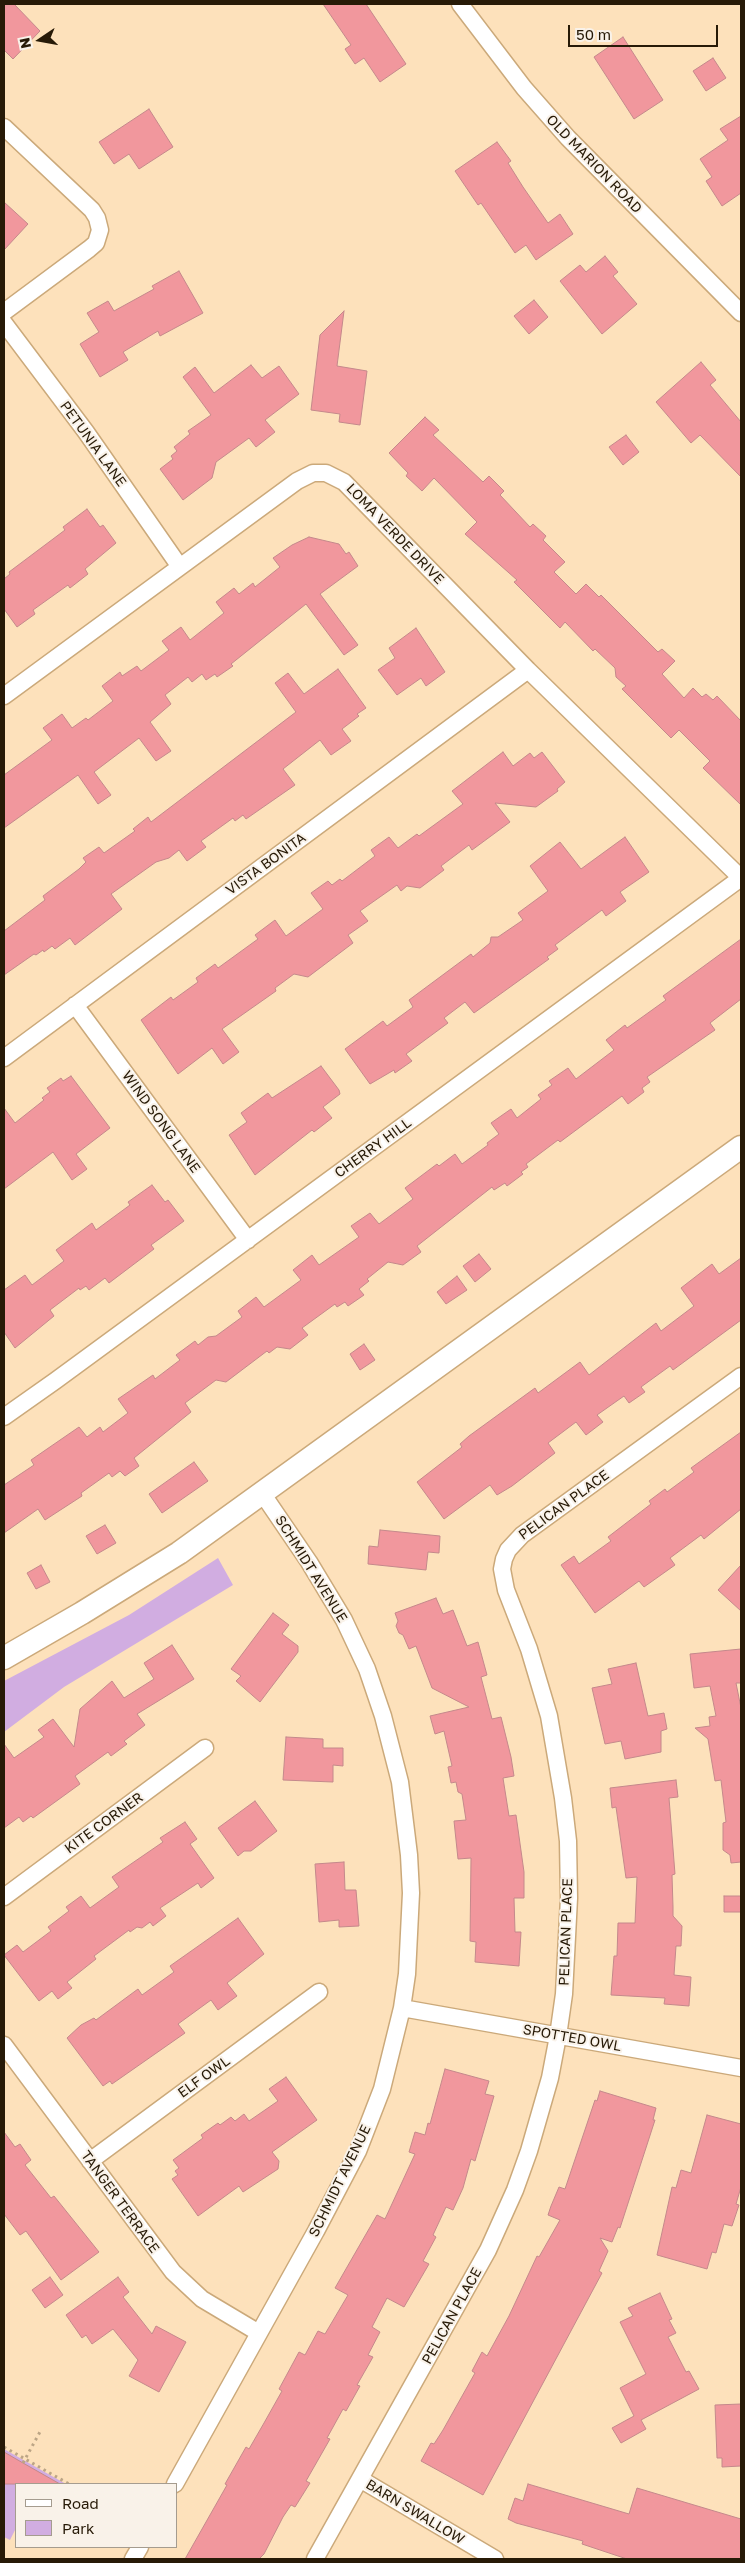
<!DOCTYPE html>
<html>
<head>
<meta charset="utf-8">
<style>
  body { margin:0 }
  #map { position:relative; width:745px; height:2563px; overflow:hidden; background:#fde1bb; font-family:"Golos Text",sans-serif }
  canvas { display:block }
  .frame { position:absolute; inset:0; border:5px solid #271a07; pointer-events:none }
  .legend { position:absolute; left:15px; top:2483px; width:162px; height:65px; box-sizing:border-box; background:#f9f2e9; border:1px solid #a59c8f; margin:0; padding:6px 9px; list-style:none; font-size:15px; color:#271a07 }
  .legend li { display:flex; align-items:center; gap:10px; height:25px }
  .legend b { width:25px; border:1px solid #a59c8f }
  .north { position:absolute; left:15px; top:15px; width:50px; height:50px; -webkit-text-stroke:4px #f9f2e9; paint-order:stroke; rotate:258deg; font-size:14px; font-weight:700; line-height:20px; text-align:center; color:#271a07 }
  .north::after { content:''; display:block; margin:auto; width:18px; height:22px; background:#271a07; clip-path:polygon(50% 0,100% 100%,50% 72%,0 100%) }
  .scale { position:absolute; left:568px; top:25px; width:150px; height:22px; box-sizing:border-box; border:2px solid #271a07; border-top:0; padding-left:6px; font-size:15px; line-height:18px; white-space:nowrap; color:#271a07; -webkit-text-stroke:4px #f9f2e9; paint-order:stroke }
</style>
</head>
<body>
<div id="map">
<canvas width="745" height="2563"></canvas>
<div class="frame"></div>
<ul class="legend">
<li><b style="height:6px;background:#fff"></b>Road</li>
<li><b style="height:14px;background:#d1ade1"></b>Park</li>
</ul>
<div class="north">N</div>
<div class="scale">50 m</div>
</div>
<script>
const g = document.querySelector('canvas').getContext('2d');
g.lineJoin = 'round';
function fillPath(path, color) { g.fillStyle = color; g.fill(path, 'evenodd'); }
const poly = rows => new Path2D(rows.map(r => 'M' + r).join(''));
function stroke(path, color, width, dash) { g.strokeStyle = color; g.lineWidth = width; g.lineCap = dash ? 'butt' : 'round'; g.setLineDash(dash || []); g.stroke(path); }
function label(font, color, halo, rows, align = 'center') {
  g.font = font + ' "Golos Text",sans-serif'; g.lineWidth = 4; g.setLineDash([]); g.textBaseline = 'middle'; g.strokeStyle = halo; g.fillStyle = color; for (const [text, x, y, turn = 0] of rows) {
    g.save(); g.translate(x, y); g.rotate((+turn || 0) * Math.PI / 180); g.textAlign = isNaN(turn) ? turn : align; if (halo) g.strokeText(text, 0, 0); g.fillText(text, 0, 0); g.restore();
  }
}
fillPath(poly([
  [218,1558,233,1585,64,1687,4,1732,4,1681,129,1615],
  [4,2449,66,2484,16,2484,16,2528,10,2540,4,2537]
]), '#d1ade1');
const building = poly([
  [4,4,14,4,40,31,13,59,4,50,4,4],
  [323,4,366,4,406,64,380,82,364,58,355,64,345,49,351,45,323,4],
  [623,37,663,100,634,119,594,57,623,37],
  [713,58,726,78,706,91,693,71,713,58],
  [149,109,173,147,139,169,129,154,114,164,99,142,149,109],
  [741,116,741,193,722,206,706,181,712,177,700,159,728,140,720,129,741,116],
  [497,142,511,161,508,163,523,187,548,223,560,214,573,234,536,260,526,245,515,253,481,203,478,205,455,171,497,142],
  [4,202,28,224,4,250,4,202],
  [605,256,618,272,613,276,637,304,602,334,560,281,580,265,586,272,605,256],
  [179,271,203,313,160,336,158,331,123,352,128,360,100,377,80,344,99,332,87,313,108,301,114,311,154,289,152,286,179,271],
  [534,300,548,317,529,334,514,316,534,300],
  [344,311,337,366,367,371,360,425,339,422,340,414,311,410,320,335,344,311],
  [701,362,716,380,710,385,741,422,741,477,700,435,691,443,656,402,701,362],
  [251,365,262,378,279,366,299,394,265,420,275,432,256,447,249,438,216,462,212,478,183,500,160,469,173,459,171,456,177,451,174,447,190,434,188,431,211,415,183,377,195,367,214,393,251,365],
  [425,417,439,430,433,435,483,482,489,476,504,491,500,495,530,527,533,524,546,536,543,540,565,562,554,572,576,594,586,584,599,597,601,595,658,652,662,649,675,661,662,674,684,698,693,688,702,697,706,694,713,700,717,696,741,721,741,805,703,768,710,761,679,730,671,738,622,689,626,686,616,677,615,668,595,649,593,651,565,622,560,628,514,582,517,580,465,534,477,522,434,478,422,491,406,476,408,473,389,453,425,417],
  [626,435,639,452,623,465,609,447,626,435],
  [87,509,100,527,103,525,116,543,85,569,88,574,70,588,68,585,33,610,35,614,17,627,4,609,4,579,10,574,9,572,65,530,63,527,87,509],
  [309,537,339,544,346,554,349,552,358,566,320,594,358,645,344,655,306,604,231,664,233,666,217,677,215,674,206,680,202,674,192,682,188,677,165,695,171,704,150,722,171,751,156,761,139,738,94,772,111,795,98,804,78,775,4,828,4,775,52,740,43,728,62,714,72,728,86,718,88,720,113,701,102,686,120,672,122,676,137,666,141,671,169,650,162,641,181,627,190,640,224,613,216,602,234,588,239,594,253,583,255,587,280,567,273,558,292,545,309,537],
  [416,628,445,672,426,686,421,678,397,695,378,670,395,658,389,648,416,628],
  [338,669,366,708,357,714,359,716,342,729,351,741,331,755,320,740,283,769,295,785,246,819,243,815,235,821,233,818,201,841,206,847,187,861,179,850,169,858,156,862,111,894,122,909,75,945,70,938,55,949,52,946,44,952,43,950,36,955,34,954,4,975,4,931,45,900,43,896,79,869,86,862,83,858,99,847,104,853,135,831,133,829,148,817,151,822,296,712,275,683,288,673,304,694,338,669],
  [503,752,513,766,530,753,534,758,542,752,565,782,557,789,558,791,536,807,495,803,510,822,472,850,469,845,441,866,444,870,420,888,407,886,401,891,397,885,360,911,368,921,348,935,353,943,308,977,294,974,275,988,276,991,222,1029,239,1052,223,1064,212,1048,178,1074,141,1020,171,997,173,1000,198,982,196,978,215,964,218,968,258,939,255,935,275,920,286,936,323,909,311,893,328,881,332,885,340,879,342,881,375,856,371,850,389,837,398,848,417,834,419,836,463,804,452,791,503,752],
  [625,837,649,872,620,892,626,901,606,916,602,910,555,945,558,949,547,957,549,959,474,1013,465,1002,444,1018,448,1023,406,1054,412,1061,395,1073,394,1070,370,1084,345,1049,383,1021,387,1026,413,1007,409,1000,471,954,473,957,490,943,491,937,498,937,523,920,518,913,548,891,530,866,560,842,581,869,625,837],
  [741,939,741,999,710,1023,715,1030,647,1077,650,1082,642,1088,644,1092,628,1104,622,1096,560,1142,558,1140,526,1164,528,1167,521,1172,523,1174,507,1186,505,1183,494,1190,492,1187,417,1246,421,1252,403,1265,388,1262,367,1279,369,1281,359,1289,364,1295,348,1306,345,1302,337,1307,335,1304,302,1328,308,1335,290,1349,277,1347,269,1353,267,1351,226,1382,216,1380,185,1403,191,1412,134,1458,139,1466,125,1476,120,1471,112,1477,109,1473,81,1493,82,1496,45,1520,38,1509,4,1533,4,1485,34,1465,31,1460,79,1427,87,1437,100,1427,103,1432,128,1413,118,1399,153,1375,155,1379,180,1360,176,1355,195,1341,198,1345,208,1337,216,1336,242,1317,238,1311,256,1297,264,1307,301,1280,293,1270,312,1255,319,1265,359,1237,351,1226,370,1213,379,1224,413,1199,405,1188,437,1164,439,1166,455,1154,462,1164,488,1145,487,1143,499,1134,491,1123,511,1109,517,1118,541,1099,538,1095,552,1085,549,1081,568,1068,576,1079,614,1050,606,1040,625,1025,627,1028,666,1000,663,996,741,939],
  [321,1066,339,1090,340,1094,323,1107,332,1118,314,1132,312,1130,255,1175,229,1135,247,1122,241,1113,268,1093,272,1098,321,1066],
  [71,1076,110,1128,76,1154,87,1169,72,1180,53,1152,4,1189,4,1108,15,1123,44,1100,42,1098,50,1092,47,1088,61,1078,63,1081,71,1076],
  [152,1185,165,1202,168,1200,184,1221,151,1245,154,1249,109,1283,105,1278,89,1290,86,1286,80,1290,79,1288,50,1310,54,1316,15,1348,4,1332,4,1290,25,1275,32,1285,64,1261,56,1250,92,1223,96,1230,130,1205,128,1202,152,1185],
  [479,1254,491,1269,475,1282,463,1266,479,1254],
  [741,1258,741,1320,673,1370,670,1366,641,1387,645,1392,629,1403,624,1396,597,1415,603,1422,586,1435,576,1422,548,1443,555,1453,512,1486,497,1495,490,1485,444,1519,417,1482,462,1447,460,1444,469,1436,535,1388,538,1393,580,1362,589,1375,656,1323,661,1331,694,1306,681,1288,712,1264,719,1274,741,1258],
  [457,1276,467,1290,446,1304,437,1292,457,1276],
  [364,1344,375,1360,360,1370,350,1354,364,1344],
  [741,1432,741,1509,704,1539,701,1535,670,1558,675,1565,644,1587,639,1581,595,1613,561,1565,574,1556,579,1564,611,1541,608,1537,651,1504,649,1501,665,1489,667,1492,694,1472,691,1468,741,1432],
  [194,1462,208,1481,162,1513,149,1494,194,1462],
  [105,1525,116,1543,97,1554,86,1536,105,1525],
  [380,1530,440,1536,439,1553,428,1552,426,1570,368,1564,369,1546,378,1547,380,1530],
  [41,1565,50,1582,36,1589,27,1573,41,1565],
  [741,1565,741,1611,718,1590,741,1565],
  [436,1598,443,1614,453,1610,467,1646,478,1642,487,1675,481,1677,492,1719,501,1717,511,1757,514,1776,503,1778,509,1816,516,1815,524,1872,524,1898,514,1898,515,1932,521,1932,519,1966,475,1962,476,1942,470,1941,471,1858,458,1859,454,1821,466,1820,462,1794,458,1792,456,1782,451,1783,448,1767,452,1766,444,1731,435,1734,430,1716,469,1707,432,1688,416,1646,409,1649,403,1635,399,1633,396,1626,398,1621,395,1613,436,1598],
  [273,1613,289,1625,282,1634,298,1646,298,1652,260,1702,236,1681,241,1676,231,1669,273,1613],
  [172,1645,194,1679,137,1714,145,1725,124,1741,127,1744,111,1756,108,1752,75,1776,80,1784,33,1818,31,1816,23,1822,19,1817,4,1828,4,1744,14,1758,44,1737,38,1730,53,1719,74,1747,80,1709,112,1681,124,1698,154,1679,144,1663,172,1645],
  [741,1649,741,1683,736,1683,741,1708,741,1862,731,1863,730,1855,723,1850,723,1823,726,1822,721,1780,715,1781,708,1739,695,1728,710,1726,709,1717,716,1716,710,1686,694,1688,690,1654,741,1649],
  [636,1663,648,1716,664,1713,667,1729,661,1731,661,1752,625,1759,621,1741,605,1744,592,1688,612,1684,608,1669,636,1663],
  [286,1737,323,1739,323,1748,343,1748,343,1766,333,1765,333,1782,283,1780,286,1737],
  [676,1780,678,1797,669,1798,675,1874,672,1875,673,1907,673,1916,682,1926,681,1946,676,1946,674,1975,691,1977,689,2006,664,2004,665,1998,611,1995,614,1956,617,1956,618,1923,635,1923,637,1877,626,1878,616,1807,612,1808,610,1788,676,1780],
  [255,1801,277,1831,251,1851,244,1851,238,1856,218,1828,255,1801],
  [185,1822,197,1839,190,1844,214,1878,201,1888,198,1883,160,1908,166,1916,153,1926,150,1922,142,1928,137,1927,130,1932,129,1930,94,1956,96,1959,67,1982,72,1988,58,1999,52,1991,39,2001,4,1955,17,1945,23,1952,51,1931,48,1927,69,1911,66,1907,81,1896,90,1908,119,1887,112,1877,163,1842,160,1838,185,1822],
  [344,1862,345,1890,356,1890,359,1926,339,1927,339,1920,319,1922,315,1864,344,1862],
  [724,1896,741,1896,741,1912,724,1912,724,1896],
  [238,1918,264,1954,227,1983,237,1996,218,2010,211,2000,178,2024,185,2033,112,2084,110,2081,103,2086,67,2038,81,2025,94,2018,96,2020,138,1989,142,1995,174,1972,170,1966,238,1918],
  [445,2069,489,2081,485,2094,494,2096,475,2161,471,2159,463,2188,453,2210,446,2207,433,2235,436,2237,423,2261,429,2264,404,2307,387,2298,372,2327,380,2332,368,2355,373,2357,357,2385,360,2386,346,2411,343,2409,327,2438,330,2439,306,2481,310,2483,295,2507,291,2505,283,2517,264,2554,259,2559,185,2559,227,2485,225,2484,246,2447,249,2449,264,2423,282,2391,279,2389,299,2352,305,2355,318,2331,325,2334,348,2295,335,2288,377,2215,385,2219,415,2154,409,2152,415,2132,425,2135,428,2123,430,2124,445,2069],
  [286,2077,317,2120,272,2152,279,2161,278,2169,243,2192,239,2186,198,2216,172,2179,178,2175,175,2171,179,2168,173,2160,203,2138,201,2135,218,2123,220,2125,231,2117,235,2121,244,2114,249,2121,278,2101,269,2089,286,2077],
  [600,2091,656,2108,653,2120,655,2120,620,2228,618,2227,612,2242,600,2238,608,2251,599,2271,602,2273,483,2495,421,2461,431,2443,434,2444,443,2430,475,2373,472,2371,482,2352,487,2356,509,2316,537,2256,539,2257,560,2220,548,2215,551,2206,559,2187,565,2189,595,2100,597,2101,600,2091],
  [707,2115,741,2124,741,2187,736,2204,739,2205,732,2226,724,2224,716,2253,712,2252,707,2269,657,2255,672,2187,676,2188,681,2170,691,2173,707,2115],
  [4,2132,15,2147,20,2144,31,2160,25,2165,51,2198,54,2196,99,2252,61,2280,26,2231,20,2235,4,2214,4,2132],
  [50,2277,63,2295,45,2308,32,2290,50,2277],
  [118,2277,129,2292,123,2297,152,2334,156,2326,186,2342,159,2392,129,2376,138,2360,113,2329,92,2344,86,2335,82,2338,66,2315,118,2277],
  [660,2293,672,2319,669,2320,676,2333,668,2337,686,2372,689,2371,699,2389,641,2420,646,2429,621,2443,612,2428,634,2416,620,2388,646,2374,620,2322,633,2316,628,2308,660,2293],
  [741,2404,741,2466,722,2467,722,2458,717,2458,715,2405,741,2404],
  [4,2452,23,2463,60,2484,4,2484,4,2452],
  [528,2484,629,2514,637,2488,741,2519,741,2559,627,2559,582,2544,583,2541,516,2523,508,2519,515,2498,523,2501,528,2484]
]);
fillPath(building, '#f1979d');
stroke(building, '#c4888b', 1);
const street = poly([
  [460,4,524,88,568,138,741,313],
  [4,127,92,210,97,218,100,230,96,243,89,249,4,312],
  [4,323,86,432,180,567],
  [4,696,297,481,313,473,326,473,344,482,528,670,741,878],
  [75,1005,248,1240],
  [4,1058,528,670],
  [4,1417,55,1381,741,878],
  [4,1897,205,1748],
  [402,2008,741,2068],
  [4,2045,173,2272,202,2299,259,2333],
  [90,2161,319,1992],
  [360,2479,495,2559],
  [175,2484,316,2231,358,2151,382,2089,402,2008,407,1974,411,1893,409,1855,400,1782,383,1716,367,1669,344,1620,309,1562,262,1493],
  [133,2559,140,2547],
  [315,2559,488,2250,515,2190,529,2151,550,2078,558,2036,564,1994,569,1898,568,1841,563,1798,549,1716,529,1649,506,1590,502,1569,504,1559,508,1550,522,1535,741,1376]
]);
const secondary = poly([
  [4,1658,82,1613,179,1553,741,1147]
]);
stroke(street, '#cba97a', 19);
stroke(secondary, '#cba97a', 25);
stroke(poly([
  [4,2447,69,2484],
  [23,2463,41,2430]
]), '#bca585', 3, [2.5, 4]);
stroke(street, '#fff', 16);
stroke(secondary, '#fff', 22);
label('14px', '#271a07', '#f9f2e9', [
  ["OLD MARION ROAD",594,164,46],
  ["PETUNIA LANE",93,444,54],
  ["LOMA VERDE DRIVE",395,534,46],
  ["VISTA BONITA",266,864,-36],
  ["WIND SONG LANE",161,1122,54],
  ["CHERRY HILL",373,1148,-36],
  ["PELICAN PLACE",564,1505,-36],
  ["SCHMIDT AVENUE",311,1569,58],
  ["KITE CORNER",104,1823,-36],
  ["PELICAN PLACE",566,1932,-88],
  ["SPOTTED OWL",572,2038,10],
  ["ELF OWL",204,2077,-36],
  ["SCHMIDT AVENUE",340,2181,-64],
  ["TANGER TERRACE",120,2202,54],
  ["PELICAN PLACE",452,2316,-61],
  ["BARN SWALLOW",415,2512,31]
]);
</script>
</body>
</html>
